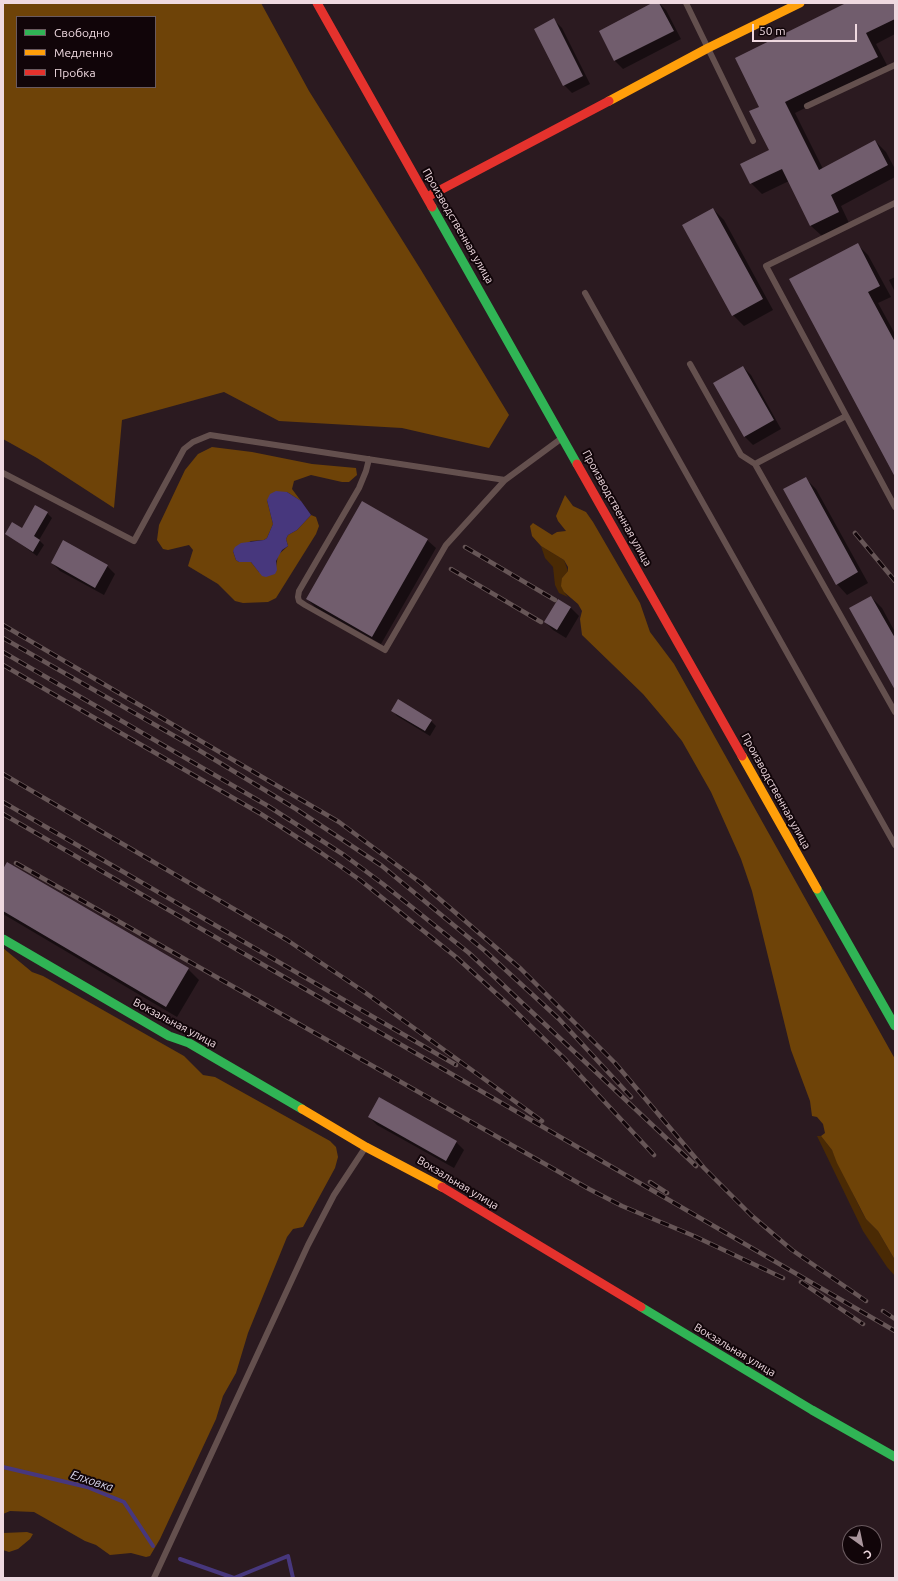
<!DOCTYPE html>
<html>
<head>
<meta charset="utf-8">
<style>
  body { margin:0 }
  #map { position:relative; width:898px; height:1581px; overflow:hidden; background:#2b1a20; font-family:Ubuntu,sans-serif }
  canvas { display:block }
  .frame { position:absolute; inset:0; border:4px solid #efd9e0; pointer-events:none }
  .legend { position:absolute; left:16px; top:16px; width:140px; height:72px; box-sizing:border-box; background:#110509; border:1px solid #6a5a5f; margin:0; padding:5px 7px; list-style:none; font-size:12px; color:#efd9e0 }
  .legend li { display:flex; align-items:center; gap:8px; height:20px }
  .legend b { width:20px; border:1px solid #6a5a5f }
  .north { position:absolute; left:842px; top:1525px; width:40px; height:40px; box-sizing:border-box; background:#110509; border:1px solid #6a5a5f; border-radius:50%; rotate:147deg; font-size:11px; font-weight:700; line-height:16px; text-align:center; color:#efd9e0 }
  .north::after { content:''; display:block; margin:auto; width:14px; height:18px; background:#aa969d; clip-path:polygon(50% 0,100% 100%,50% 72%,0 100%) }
  .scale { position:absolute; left:752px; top:24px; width:105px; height:18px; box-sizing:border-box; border:2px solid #efd9e0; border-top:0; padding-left:5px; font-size:12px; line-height:14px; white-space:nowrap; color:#efd9e0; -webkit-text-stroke:3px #110509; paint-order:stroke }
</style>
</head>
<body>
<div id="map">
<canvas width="898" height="1581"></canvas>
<div class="frame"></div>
<ul class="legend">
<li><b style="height:5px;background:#30b455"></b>Свободно</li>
<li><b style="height:5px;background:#ff9f0a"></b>Медленно</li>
<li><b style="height:5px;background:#e5322d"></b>Пробка</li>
</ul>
<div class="north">С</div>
<div class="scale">50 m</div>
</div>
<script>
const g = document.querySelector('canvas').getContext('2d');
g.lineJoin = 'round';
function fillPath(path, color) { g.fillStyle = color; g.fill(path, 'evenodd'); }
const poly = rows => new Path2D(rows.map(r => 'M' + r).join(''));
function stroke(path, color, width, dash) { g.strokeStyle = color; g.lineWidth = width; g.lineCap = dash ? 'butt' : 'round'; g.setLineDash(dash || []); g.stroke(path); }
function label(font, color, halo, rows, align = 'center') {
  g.font = font + ' Ubuntu,sans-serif'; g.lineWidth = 4; g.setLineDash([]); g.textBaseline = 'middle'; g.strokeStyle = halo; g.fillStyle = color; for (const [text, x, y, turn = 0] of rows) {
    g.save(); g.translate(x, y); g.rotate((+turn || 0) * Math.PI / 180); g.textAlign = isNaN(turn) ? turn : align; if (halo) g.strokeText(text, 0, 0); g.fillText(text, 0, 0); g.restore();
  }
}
fillPath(poly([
  [541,546,564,560,568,571,562,578,564,592,568,597,559,593,555,585,553,567,545,558],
  [817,1136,821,1136,832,1150,860,1208,866,1219,878,1231,895,1260,895,1276,887,1267,863,1231]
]), '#4a2a04');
fillPath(poly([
  [3,3,261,3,309,91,421,270,509,415,489,448,402,428,279,421,224,392,122,420,114,508,37,458,3,439],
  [17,17,155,17,155,87,17,87],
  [212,447,252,452,312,464,356,468,357,475,349,482,342,482,311,475,294,481,292,489,301,501,287,492,267,500,273,524,267,538,264,540,251,541,233,551,236,560,239,562,251,562,259,572,276,567,278,555,288,546,286,539,288,535,297,530,311,515,316,517,319,526,316,534,276,598,268,602,243,603,235,601,218,584,188,566,193,550,189,545,168,550,163,549,157,540,159,525,185,470,198,454],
  [565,495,573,506,586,512,593,522,640,603,650,632,674,664,895,1059,895,1260,878,1231,866,1219,837,1163,832,1150,821,1136,825,1133,823,1124,817,1117,812,1116,810,1101,791,1050,752,891,741,859,711,792,682,741,665,720,643,694,582,635,580,619,582,611,578,604,564,592,561,586,562,578,568,571,568,567,564,560,541,546,532,536,530,526,533,523,552,535,557,532,566,531,558,521,556,516],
  [3,948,32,972,43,976,184,1056,203,1075,215,1077,330,1141,336,1147,338,1157,335,1168,303,1227,293,1229,287,1237,248,1333,236,1373,223,1396,216,1419,160,1539,150,1556,146,1557,131,1553,110,1555,96,1545,85,1541,34,1512,10,1511,3,1514],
  [27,1532,33,1534,30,1539,18,1549,9,1552,3,1550,3,1533]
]), '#6e4308');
fillPath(poly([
  [276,491,287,492,301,501,311,515,297,530,288,535,286,539,288,546,282,550,276,561,277,570,275,574,266,577,262,576,251,562,239,562,236,560,233,551,235,547,241,543,264,540,267,538,273,524,267,500,270,494]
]), '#47377d');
fillPath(poly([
  [655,3,659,3,666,10,681,39,623,69,615,61,600,31],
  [849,3,895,3,895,34,876,44,888,67,795,113,823,169,875,141,886,152,895,169,895,177,841,206,849,223,822,236,811,226,789,181,762,194,751,183,770,151,760,107],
  [554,20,562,28,590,84,572,93,564,85],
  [713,209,724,220,773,310,744,326,733,315],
  [857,244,868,255,891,297,878,303,895,334,895,475],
  [895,277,895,292,889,280],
  [743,367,751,375,781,429,753,445,745,437,714,383],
  [805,478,816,489,868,583,847,595,837,584],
  [362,503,427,540,436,548,381,644,315,607,307,599],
  [47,513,52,518,39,540,44,545,37,556,6,533,23,529],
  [52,563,107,566,115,574,104,595,60,571],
  [871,597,882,608,895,632,895,689],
  [558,600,571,608,579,616,566,638,553,630,545,622],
  [392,710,431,721,436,726,430,736,397,716],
  [3,871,188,969,199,980,177,1017,3,914],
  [369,1117,456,1142,464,1150,454,1168,377,1125]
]), '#0007');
stroke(poly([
  [3,1467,87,1487,124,1502,153,1546],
  [180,1559,234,1578,288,1556,293,1578]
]), '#47377d', 4);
fillPath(poly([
  [652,3,659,3,674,31,614,61,599,31],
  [846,3,895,3,895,19,866,33,878,57,785,102,819,170,875,140,888,165,831,195,839,212,810,226,782,169,750,184,740,164,769,150,749,111,759,107,735,58],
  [554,18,583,76,563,86,534,29],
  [713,208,763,299,732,316,682,225],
  [858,243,880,286,868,292,895,342,895,477,789,279],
  [743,366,774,420,744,437,713,383],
  [806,477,858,572,836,585,783,489],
  [362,501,428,539,372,637,306,599],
  [35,505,48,512,34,536,40,540,33,552,5,534,12,522,22,528],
  [63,540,108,565,95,588,51,563],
  [871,596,895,638,895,690,849,608],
  [558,599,571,607,557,630,544,622],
  [398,699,432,720,425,731,391,711],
  [7,862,189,968,166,1007,3,911,3,869],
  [379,1097,457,1141,446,1161,368,1117]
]), '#715d6d');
stroke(poly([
  [686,3,753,141],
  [807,106,895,65],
  [895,203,766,266,895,507],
  [585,293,895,845],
  [690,364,741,455,755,464,895,712],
  [369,459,366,471,359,488,299,591,298,597,299,601,305,605,385,650,446,545,505,480,562,438],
  [755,464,846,416],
  [3,473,134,541,184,449,193,442,210,435,505,480],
  [154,1578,308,1245,334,1195,365,1148]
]), '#64504e', 6);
stroke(poly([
  [432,207,577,464],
  [817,889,895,1026],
  [3,939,169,1036,189,1043,302,1109],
  [641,1307,812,1410,895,1457]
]), '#30b455', 9);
stroke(poly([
  [609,101,708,48,800,3],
  [742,756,817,889],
  [302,1109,366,1147,442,1187]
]), '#ff9f0a', 9);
stroke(poly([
  [317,3,432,207],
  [427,197,609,101],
  [577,464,742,756],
  [442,1187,641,1307]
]), '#e5322d', 9);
const rail = poly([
  [855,533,895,581],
  [465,547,555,600],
  [451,569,541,622],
  [3,625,339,822,421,883,521,969,615,1063,704,1168,751,1215,792,1250,866,1301],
  [3,638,192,746,296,809,382,866,485,951,559,1019,631,1097],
  [3,652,268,806,344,855,383,884,469,953,696,1166],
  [3,665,261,814,320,852,360,880,456,957,510,1006,564,1058,654,1155],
  [3,774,287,940,363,991,542,1121],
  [3,802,456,1065],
  [3,814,895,1331],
  [16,863,589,1189,622,1206,694,1236,783,1278],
  [650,1182,667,1193],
  [801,1282,863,1324],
  [883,1311,895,1319]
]);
stroke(rail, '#675657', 4.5);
stroke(rail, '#110509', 3, [9]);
label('11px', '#efd9e0', '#110509', [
  ["Производственная улица",458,226,60],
  ["Производственная улица",617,508,61],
  ["Производственная улица",776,791,61],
  ["Вокзальная улица",175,1023,28],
  ["Вокзальная улица",458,1183,31],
  ["Вокзальная улица",735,1350,31]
]);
label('italic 12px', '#dad8ef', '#110509', [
  ["Елховка",92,1481,18]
]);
</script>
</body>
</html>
